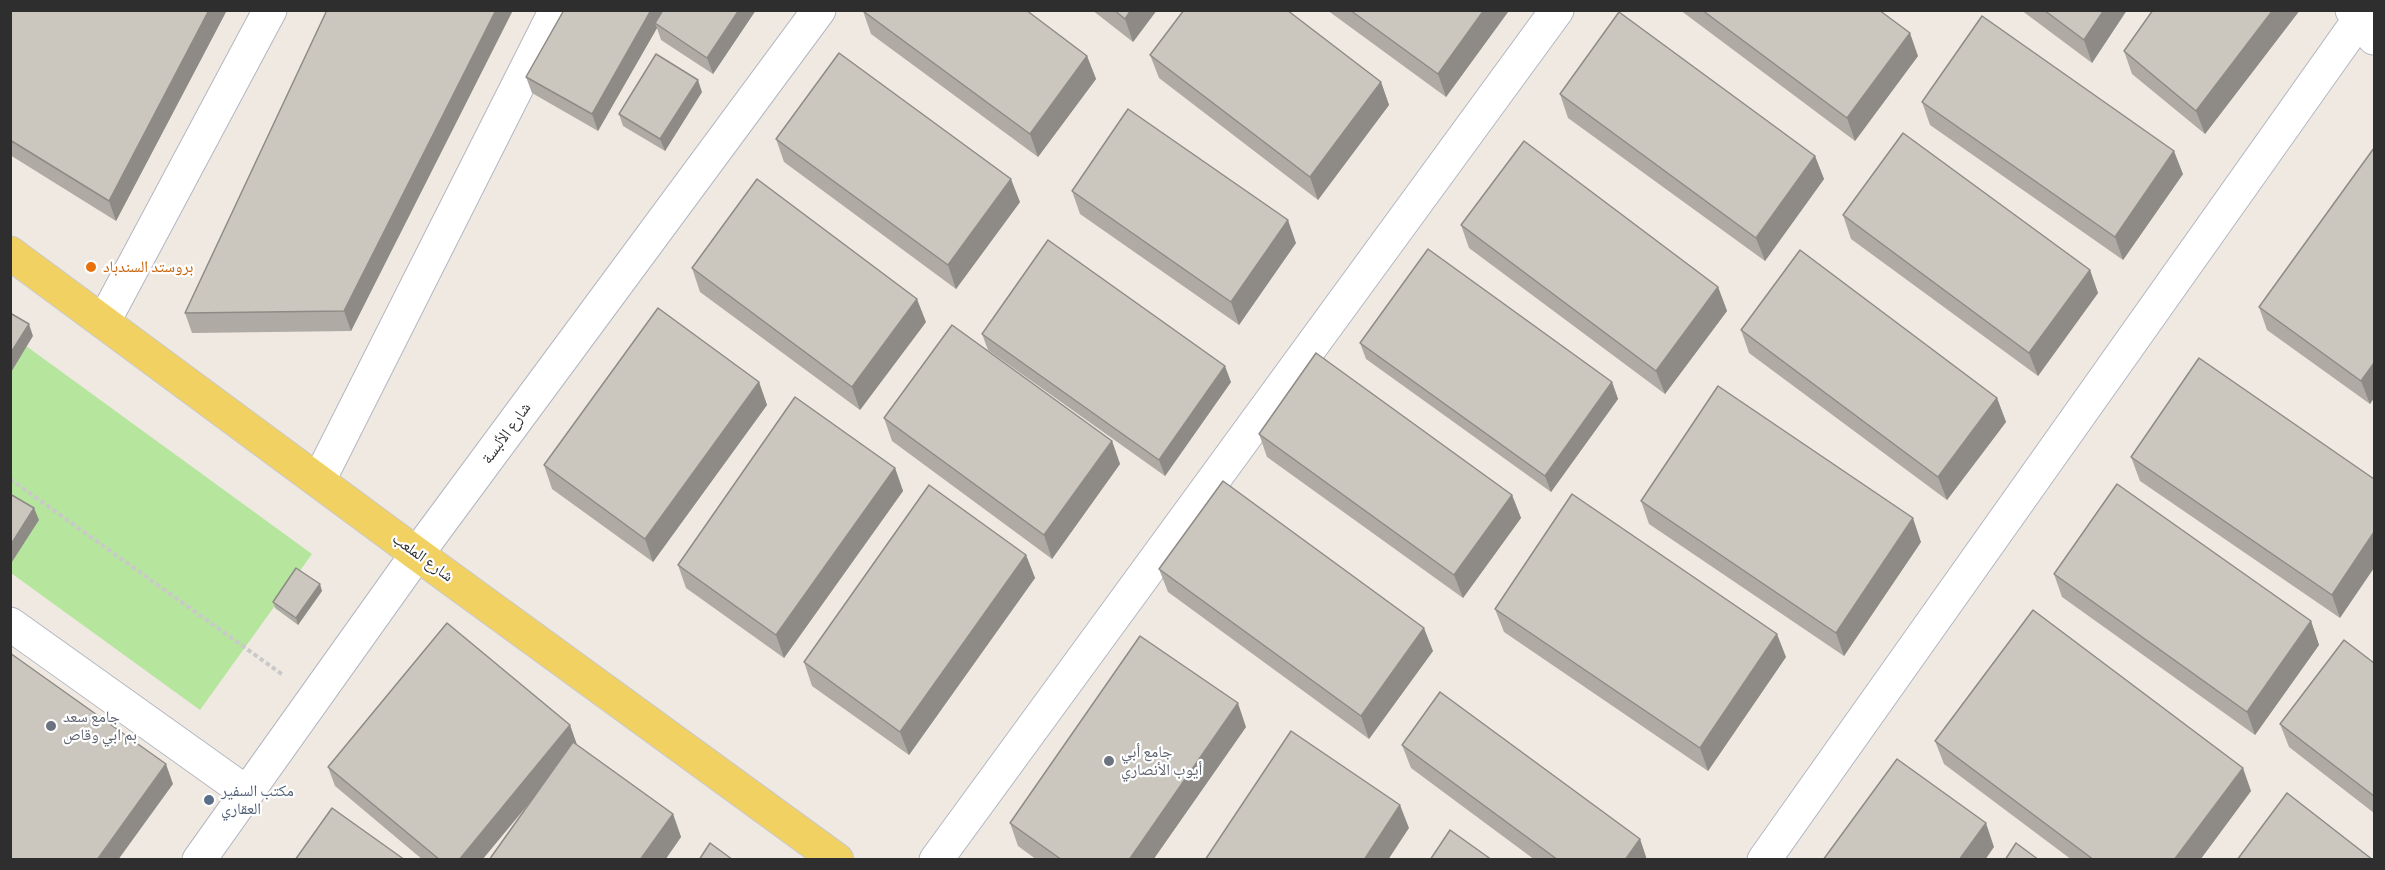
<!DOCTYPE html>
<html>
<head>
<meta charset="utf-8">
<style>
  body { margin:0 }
  #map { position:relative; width:2385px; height:870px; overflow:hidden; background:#efe9e1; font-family:Commissioner,sans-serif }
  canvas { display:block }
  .frame { position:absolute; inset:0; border:12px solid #2e2e2e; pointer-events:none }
</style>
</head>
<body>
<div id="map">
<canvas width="2385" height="870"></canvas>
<div class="frame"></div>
</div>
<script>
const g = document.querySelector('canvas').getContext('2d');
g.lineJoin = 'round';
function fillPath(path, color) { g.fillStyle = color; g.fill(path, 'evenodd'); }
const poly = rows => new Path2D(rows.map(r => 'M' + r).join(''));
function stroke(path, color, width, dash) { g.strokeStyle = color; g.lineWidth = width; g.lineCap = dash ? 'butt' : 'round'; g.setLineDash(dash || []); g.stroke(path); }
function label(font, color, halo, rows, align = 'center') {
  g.font = font + ' Commissioner,"Noto Naskh Arabic",sans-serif'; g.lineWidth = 4.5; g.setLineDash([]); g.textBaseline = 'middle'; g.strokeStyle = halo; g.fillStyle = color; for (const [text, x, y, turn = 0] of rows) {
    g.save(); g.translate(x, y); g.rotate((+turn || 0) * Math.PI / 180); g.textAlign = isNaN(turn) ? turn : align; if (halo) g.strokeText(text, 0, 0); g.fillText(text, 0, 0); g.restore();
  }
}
fillPath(poly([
  [11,335,312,554,200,710,11,573]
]), '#b6e59e');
const street = poly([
  [104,321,270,10],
  [319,480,556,10],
  [10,624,247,793],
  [936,860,1557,10],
  [1764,860,2366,10]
]);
const secondary = poly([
  [2352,10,2374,38],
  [199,860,417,554,819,10]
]);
const primary = poly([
  [10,253,417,554,837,860]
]);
stroke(street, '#b4b7c1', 35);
stroke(secondary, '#b4b7c1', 35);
stroke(primary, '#c9c9c9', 35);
stroke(poly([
  [10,479,283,675]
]), '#c9c9c9', 4, [4.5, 3]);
stroke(street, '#fff', 33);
stroke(secondary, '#fff', 33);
stroke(primary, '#f2d163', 33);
fillPath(poly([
  [227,10,116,221,10,155,10,14],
  [327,10,513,10,351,331,192,333,185,313],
  [564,10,756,10,713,74,661,40,657,28,598,131,532,93,526,77],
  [1092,10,1157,10,1133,42],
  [1327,10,1507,10,1508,12,1446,97],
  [1680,10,1879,10,1918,56,1855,141],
  [2021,10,2127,10,2092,63],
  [2300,10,2205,134,2132,74,2124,51],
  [863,11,1087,56,1096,79,1038,157,871,34],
  [1150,55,1381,82,1389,105,1318,200,1159,78],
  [702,92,665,151,623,126,619,114],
  [1560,94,1815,156,1824,179,1765,261,1568,118],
  [1922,102,2183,174,2123,260,1930,125],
  [776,139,1020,202,956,289,784,162],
  [2374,148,2374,398,2370,404,2267,330,2259,307],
  [1072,191,1296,243,1239,325,1080,214],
  [1843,215,2090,270,2098,293,2038,376,1851,239],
  [1461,225,1718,287,1727,311,1665,394,1469,248],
  [692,268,926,322,860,410,700,292],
  [1741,330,1997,398,2006,422,1947,500,1749,353],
  [982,334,1231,382,1165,476,988,350],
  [1360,343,1612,382,1618,399,1551,492,1366,359],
  [759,382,767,405,653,562,552,489,544,465],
  [884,418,1112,441,1120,464,1052,559,892,441],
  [1259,434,1512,495,1521,518,1463,598,1267,457],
  [2131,457,2374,479,2340,618,2140,481],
  [895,468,903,491,784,658,686,588,678,565],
  [1641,501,1921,542,1844,656,1649,524],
  [1026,555,1035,578,909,755,812,686,804,662],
  [1159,569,1433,651,1369,739,1168,592],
  [2054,574,2311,621,2319,645,2255,735,2062,597],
  [322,591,298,625,275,608,273,602],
  [1495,609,1786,657,1708,771,1504,632],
  [2374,663,2374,813,2289,747,2280,724],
  [570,725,577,745,673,814,681,837,665,860,489,860,531,801,482,860,423,860,335,786,328,767],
  [1246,727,1153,860,1037,860,1018,846,1010,823],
  [1935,741,2251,791,2200,860,2072,860,1944,764],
  [1402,745,1640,839,1647,860,1535,860,1411,768]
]), '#afaba4');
fillPath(poly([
  [209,10,227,10,116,221,109,201],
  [496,10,513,10,351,331,344,311],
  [651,10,667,10,655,23,657,28,598,131,592,114],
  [739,10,756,10,713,74,707,58],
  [1131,10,1157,10,1133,42,1125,19],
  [1484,10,1507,10,1508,12,1446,97,1438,74],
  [2104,10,2127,10,2092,63,2084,40],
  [2273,10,2300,10,2205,134,2196,111],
  [1910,33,1918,56,1855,141,1847,118],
  [1087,56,1096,79,1038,157,1030,134],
  [698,80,702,92,665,151,660,139],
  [1381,82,1389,105,1318,200,1310,177],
  [2174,151,2183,174,2123,260,2115,237],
  [1815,156,1824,179,1765,261,1756,238],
  [1011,179,1020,202,956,289,948,265],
  [1288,220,1296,243,1239,325,1231,302],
  [2090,270,2098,293,2038,376,2029,353],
  [1718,287,1727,311,1665,394,1656,371],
  [917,299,926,322,860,410,852,387],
  [29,324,33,336,10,374,10,354],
  [2374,363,2374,398,2370,404,2361,381],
  [1225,366,1231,382,1165,476,1159,460],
  [759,382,767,405,653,562,645,539],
  [1612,382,1618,399,1551,492,1545,476],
  [1997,398,2006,422,1947,500,1938,477],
  [1112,441,1120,464,1052,559,1044,535],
  [895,468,903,491,784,658,776,635],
  [1512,495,1521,518,1463,598,1454,575],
  [34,508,39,520,10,565,10,546],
  [1913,518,1921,542,1844,656,1836,633],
  [2374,532,2374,568,2340,618,2332,595],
  [1026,555,1035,578,909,755,900,732],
  [320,584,322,591,298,625,296,618],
  [2311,621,2319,645,2255,735,2247,712],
  [1424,628,1433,651,1369,739,1361,716],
  [1777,634,1786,657,1708,771,1700,748],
  [1238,703,1246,727,1153,860,1129,860],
  [570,725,577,745,482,860,459,860],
  [166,764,173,784,118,860,97,860],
  [2243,768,2251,791,2200,860,2174,860],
  [1400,805,1409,828,1388,860,1364,860],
  [673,814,681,837,665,860,640,860],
  [1986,823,1994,847,1985,860,1959,860],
  [1640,839,1647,860,1625,860]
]), '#8e8b86');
const building = poly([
  [12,10,209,10,109,201,10,140,10,14,12,10],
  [327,10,496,10,344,311,185,313,327,10],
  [564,10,651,10,592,114,526,77,564,10],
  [663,10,739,10,707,58,655,23,663,10],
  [1026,10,1087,56,1030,134,863,11,1026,10],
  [1114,10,1131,10,1125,19,1114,10],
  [1184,10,1287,10,1381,82,1310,177,1150,55,1184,10],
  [1350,10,1484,10,1438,74,1350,10],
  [1702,10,1879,10,1910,33,1847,118,1702,10],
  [2044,10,2104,10,2084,40,2044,10],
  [2153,10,2273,10,2196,111,2124,51,2153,10],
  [1619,12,1815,156,1756,238,1560,94,1619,12],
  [1982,16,2174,151,2115,237,1922,102,1982,16],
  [839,53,1011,179,948,265,776,139,839,53],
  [656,54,698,80,660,139,619,114,656,54],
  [1128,109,1288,220,1231,302,1072,191,1128,109],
  [1903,133,2090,270,2029,353,1843,215,1903,133],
  [1524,141,1718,287,1656,371,1461,225,1524,141],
  [2374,148,2374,363,2361,381,2259,307,2374,148],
  [757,179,917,299,852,387,692,268,757,179],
  [1048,240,1225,366,1159,460,982,334,1048,240],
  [1428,249,1612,382,1545,476,1360,343,1428,249],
  [1800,250,1997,398,1938,477,1741,330,1800,250],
  [658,308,759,382,645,539,544,465,658,308],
  [10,313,29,324,10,354,10,313],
  [952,325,1112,441,1044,535,884,418,952,325],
  [1316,353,1512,495,1454,575,1259,434,1316,353],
  [2199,358,2374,479,2374,532,2332,595,2131,457,2199,358],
  [1718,386,1913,518,1836,633,1641,501,1718,386],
  [795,397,895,468,776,635,678,565,795,397],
  [1223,481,1424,628,1361,716,1159,569,1223,481],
  [2117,484,2311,621,2247,712,2054,574,2117,484],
  [929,485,1026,555,900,732,804,662,929,485],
  [10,494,34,508,10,546,10,494],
  [1572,494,1777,634,1700,748,1495,609,1572,494],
  [296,568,320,584,296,618,273,602,296,568],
  [2033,610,2243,768,2174,860,2094,860,1935,741,2033,610],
  [447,623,570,725,459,860,440,860,328,767,447,623],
  [1140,636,1238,703,1129,860,1062,860,1010,823,1140,636],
  [2344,640,2374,663,2374,796,2280,724,2344,640],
  [10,653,166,764,97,860,10,860,10,653],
  [1440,692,1640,839,1625,860,1558,860,1402,745,1440,692],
  [1291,731,1400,805,1364,860,1205,860,1291,731],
  [573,742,673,814,640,860,489,860,573,742],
  [1897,759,1986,823,1959,860,1823,860,1897,759],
  [2287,793,2373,860,2237,860,2287,793],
  [332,808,405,860,295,860,332,808],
  [1450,830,1492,860,1430,860,1450,830],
  [710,843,733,860,699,860,710,843],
  [2016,843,2039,860,2005,860,2016,843]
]);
fillPath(building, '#cbc7bf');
stroke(building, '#8e8b86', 1.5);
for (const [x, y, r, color] of [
  [91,267,6,"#e8710a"],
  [51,726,6,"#6b7280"],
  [1109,761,6,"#6b7280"],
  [209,800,6,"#5c6f8a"]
]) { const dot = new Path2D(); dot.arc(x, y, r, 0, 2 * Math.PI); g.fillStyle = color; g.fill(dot); stroke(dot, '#fff', 2); }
label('16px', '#c56008', '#fff', [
  ["بروستد السندباد",103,267]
], 'left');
label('16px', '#2e2e2e', '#fff', [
  ["شارع الألبسة",506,433,-54],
  ["شارع الملعب",423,557,36]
]);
label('16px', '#5b616d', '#fff', [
  ["جامع سعد",63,717],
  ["بم ابي وقاص",63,735],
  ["جامع أبي",1121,752],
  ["أيوب الأنصاري",1121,770]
], 'left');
label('16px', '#4e5e75', '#fff', [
  ["مكتب السفير",221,791],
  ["العقاري",221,809]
], 'left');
</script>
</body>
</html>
